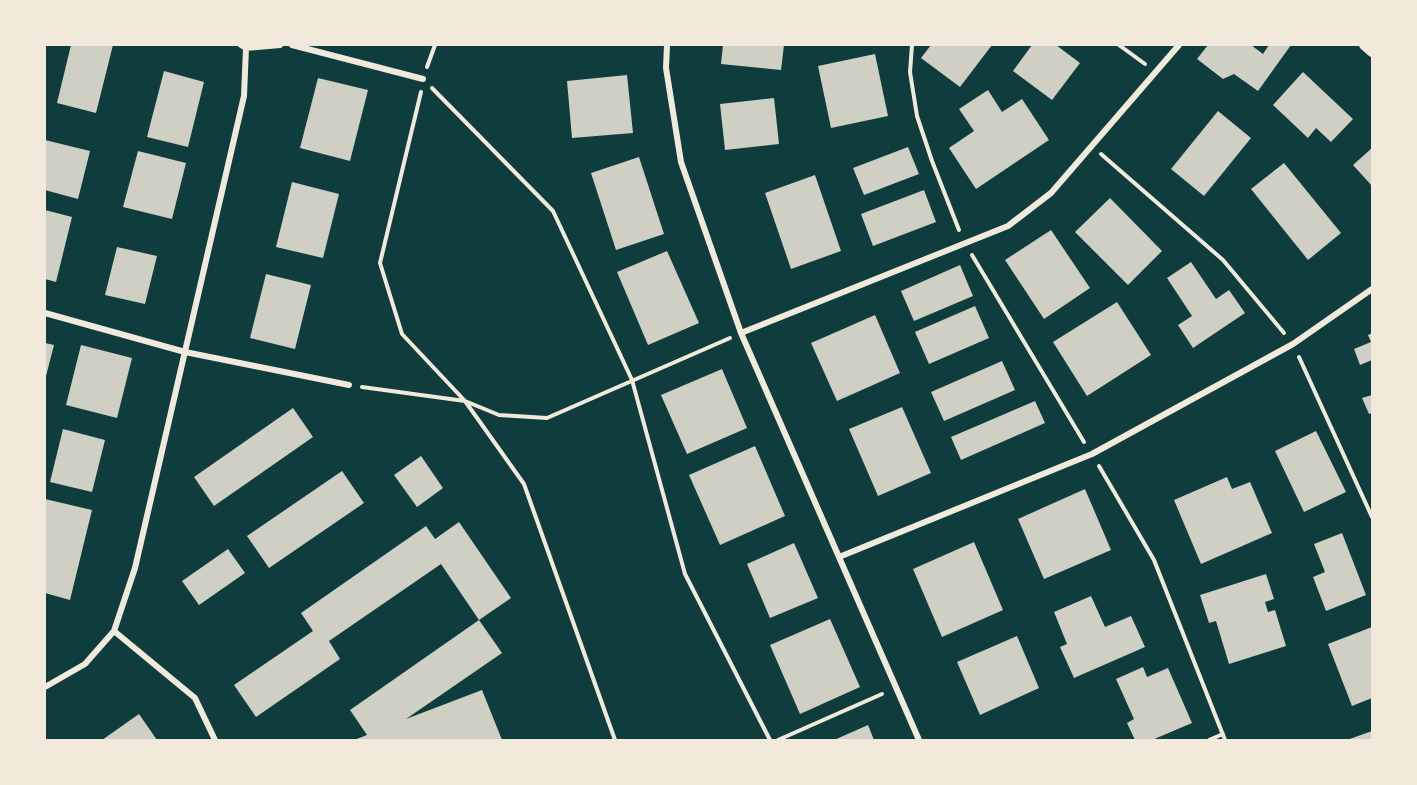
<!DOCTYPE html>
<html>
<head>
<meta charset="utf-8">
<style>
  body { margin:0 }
  #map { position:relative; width:1417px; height:785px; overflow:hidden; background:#0f3d3e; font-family:"Source Sans 3",sans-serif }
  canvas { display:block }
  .frame { position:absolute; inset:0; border:46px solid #f1e9da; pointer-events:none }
</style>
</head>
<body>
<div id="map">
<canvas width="1417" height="785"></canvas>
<div class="frame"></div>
</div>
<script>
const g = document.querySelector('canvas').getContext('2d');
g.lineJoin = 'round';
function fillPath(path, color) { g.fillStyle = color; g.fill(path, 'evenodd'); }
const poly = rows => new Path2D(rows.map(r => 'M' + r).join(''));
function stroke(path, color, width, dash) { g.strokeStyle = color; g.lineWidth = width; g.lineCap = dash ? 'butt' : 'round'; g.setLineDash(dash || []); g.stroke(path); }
fillPath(poly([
  [71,45,113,45,96,113,57,103],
  [723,45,784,45,781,70,721,64],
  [931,45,992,45,960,87,921,58],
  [1032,45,1056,45,1080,63,1052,100,1013,71],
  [1208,45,1251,45,1263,54,1269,45,1291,45,1258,91,1234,74,1223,79,1197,59],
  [875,54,888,116,831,128,818,66],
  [164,71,204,82,188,147,147,137],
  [1303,72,1353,119,1331,142,1316,128,1308,138,1273,105],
  [627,75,633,133,572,138,567,81],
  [318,78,368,90,350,161,300,148],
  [988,90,1002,112,1022,99,1049,140,976,189,949,148,974,131,959,109],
  [774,98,779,144,725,150,720,104],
  [1218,111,1251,138,1204,196,1171,169],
  [45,140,90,151,78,199,45,190],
  [908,147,919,174,864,195,853,168],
  [1372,148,1372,186,1353,165],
  [138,151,186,163,172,219,123,207],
  [639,157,664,234,616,250,591,173],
  [1284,163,1341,233,1308,260,1251,189],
  [815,175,841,251,791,269,765,193],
  [292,182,339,194,323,258,276,247],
  [924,190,936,222,873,246,861,214],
  [1110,198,1162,251,1128,285,1075,232],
  [45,210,72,217,56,282,45,279],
  [1051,230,1090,288,1044,319,1005,260],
  [117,247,157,256,145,304,105,295],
  [667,251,699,323,648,345,617,272],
  [1191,262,1216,299,1229,290,1245,313,1193,348,1178,325,1192,316,1167,278],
  [960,265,973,296,914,321,901,291],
  [266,274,311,285,295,349,250,338],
  [1117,302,1151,355,1087,396,1053,342],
  [975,306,989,338,929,364,915,332],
  [875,315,900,373,837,401,811,343],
  [1372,333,1372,360,1360,365,1354,349,1371,342,1368,335],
  [45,343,54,345,46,376,45,376],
  [81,345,132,358,117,418,66,405],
  [1002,361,1015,390,944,421,931,392],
  [722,369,747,428,687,454,661,395],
  [1372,395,1372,413,1369,414,1362,398],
  [1035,401,1045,423,961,460,951,437],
  [902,407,931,473,878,496,849,429],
  [293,408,313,437,214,506,194,477],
  [63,429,105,440,92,492,50,482],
  [1316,431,1346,492,1304,512,1275,451],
  [755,446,785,516,720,545,689,475],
  [421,456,443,488,417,507,394,475],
  [342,471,364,503,269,568,247,536],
  [1227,477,1232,489,1250,482,1272,533,1201,564,1174,500],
  [1085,489,1111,550,1044,579,1018,519],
  [45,499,92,510,70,600,45,593],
  [459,522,511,598,479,620,441,564,329,641,340,659,256,717,234,685,313,631,301,613,426,526,435,539],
  [1342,533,1366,595,1326,611,1313,577,1325,572,1314,544],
  [974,542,1003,610,942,637,913,569],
  [794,543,818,598,770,618,747,564],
  [228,549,245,573,199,605,182,581],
  [1266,574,1274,599,1265,602,1268,612,1275,610,1286,646,1229,664,1216,621,1209,623,1200,595],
  [1091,596,1105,627,1131,616,1145,647,1074,678,1060,647,1067,644,1054,612],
  [830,619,860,687,800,714,770,645],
  [479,620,502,653,406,719,482,690,502,740,354,740,367,735,350,710],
  [1372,627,1372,698,1352,706,1328,644],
  [1017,636,1039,688,980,715,957,662],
  [1143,667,1147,677,1168,668,1192,723,1152,740,1135,740,1127,723,1134,719,1116,679],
  [139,714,157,740,102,740],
  [868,725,874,740,834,740],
  [1372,731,1372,740,1347,740]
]), '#cfcfc3');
stroke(poly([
  [912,45,910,72,917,116,932,161,959,230],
  [1119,45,1145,64],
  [427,67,435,45],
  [432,88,553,211,632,380,685,574,770,740],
  [421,92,380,263,402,334,465,401,524,484,615,740],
  [1101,154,1223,260,1284,333],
  [972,255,1084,442],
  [1299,357,1372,517],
  [362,387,465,401,499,415,547,418,730,338],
  [1099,466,1154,560,1225,740],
  [778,740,882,694],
  [1209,740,1223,734]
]), '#f1e9da', 4);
stroke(poly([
  [292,45,423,79],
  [667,45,666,68,681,162,741,333,919,740],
  [246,48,280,45],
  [45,313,185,352,349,385],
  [741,333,1008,226,1051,193,1179,45],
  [839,557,1092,454,1293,344,1372,289],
  [45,687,85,664,114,631],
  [215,740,195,698,114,631,135,568,244,96,246,48,241,45]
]), '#f1e9da', 6);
stroke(poly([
  [1364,45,1372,52]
]), '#f1e9da', 10);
</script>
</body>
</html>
